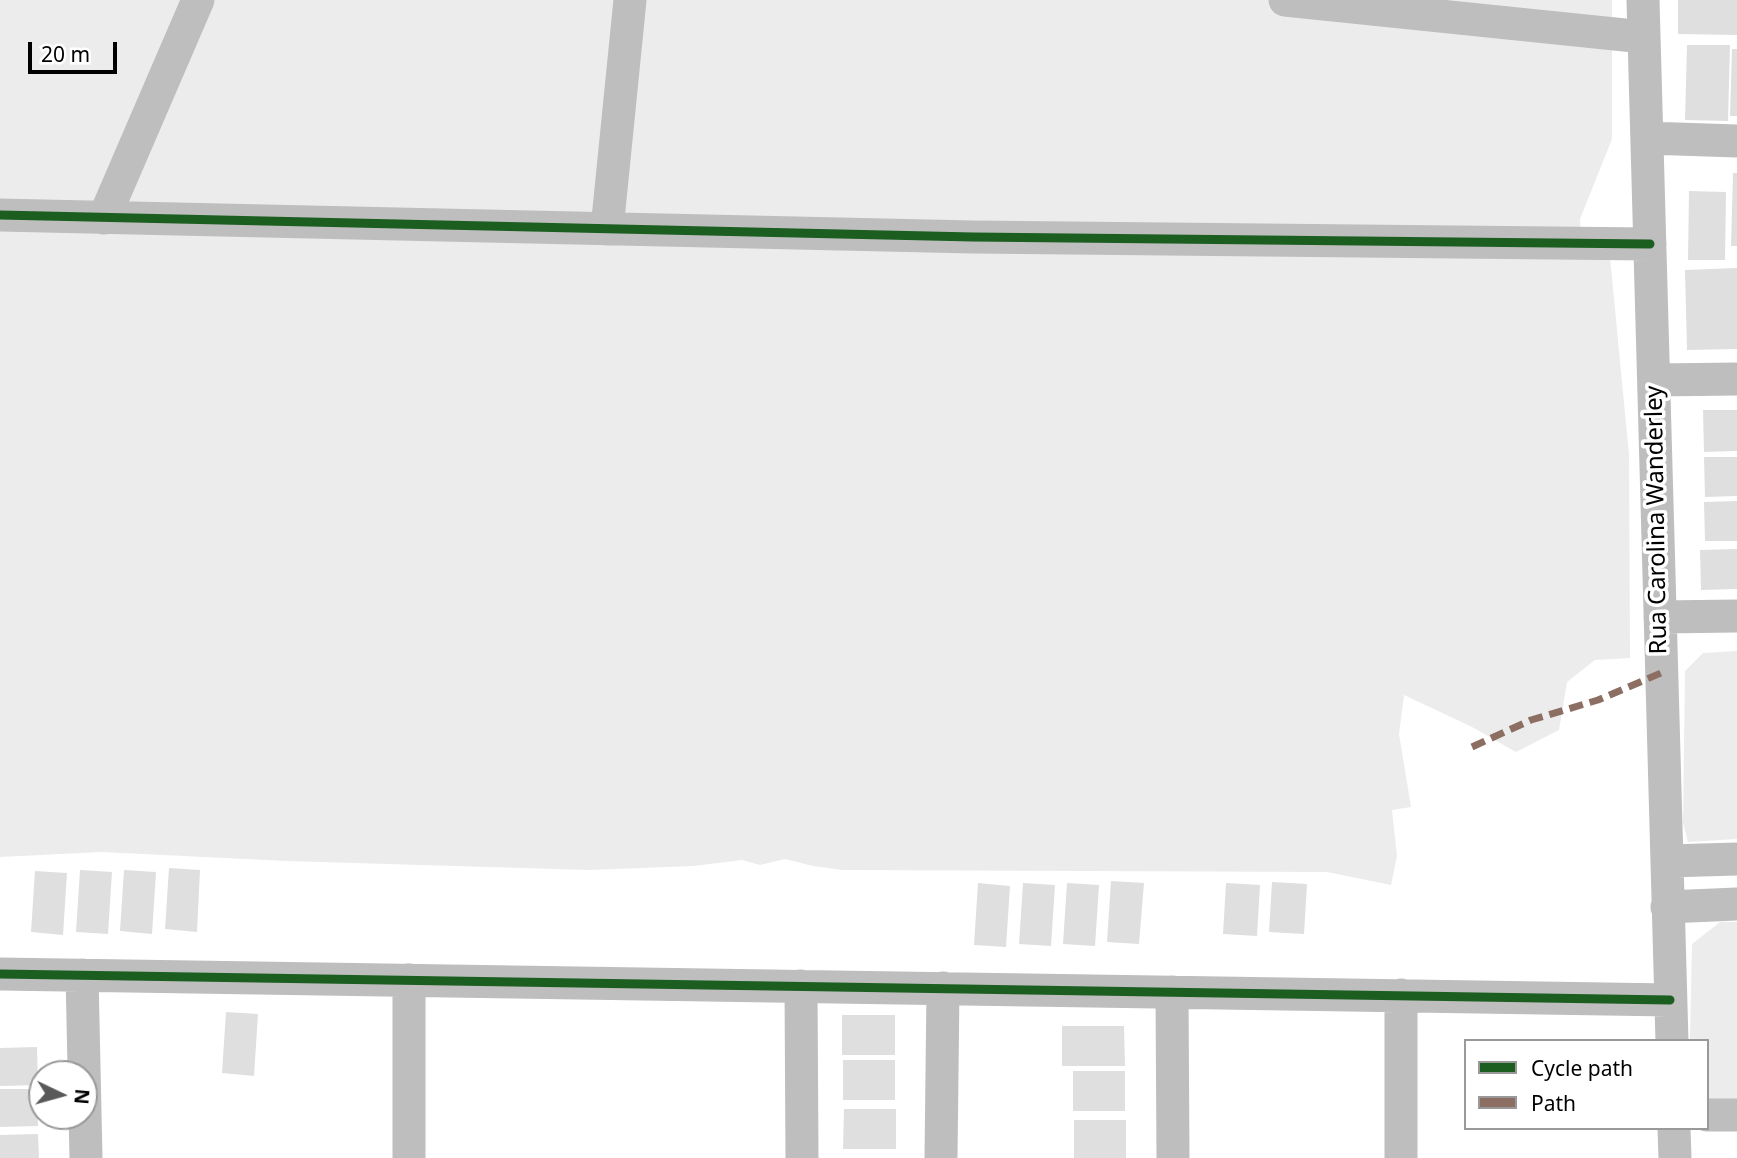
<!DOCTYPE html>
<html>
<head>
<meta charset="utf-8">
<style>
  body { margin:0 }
  #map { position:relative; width:1737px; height:1158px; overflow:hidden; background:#fff; font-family:"Noto Sans",sans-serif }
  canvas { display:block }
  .legend { position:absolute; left:1464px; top:1039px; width:245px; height:91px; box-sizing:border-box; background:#fff; border:2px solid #999; margin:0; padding:9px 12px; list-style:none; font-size:21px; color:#000 }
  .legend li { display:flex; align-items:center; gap:14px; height:35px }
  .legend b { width:35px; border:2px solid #999 }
  .north { position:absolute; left:28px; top:1060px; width:70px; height:70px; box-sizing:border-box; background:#fff; border:2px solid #999; border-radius:50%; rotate:95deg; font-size:19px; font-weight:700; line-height:28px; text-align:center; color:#000 }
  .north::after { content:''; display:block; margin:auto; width:24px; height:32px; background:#595959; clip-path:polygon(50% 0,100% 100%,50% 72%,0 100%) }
  .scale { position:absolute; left:28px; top:42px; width:89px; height:32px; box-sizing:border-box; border:4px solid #000; border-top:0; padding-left:9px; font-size:21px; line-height:24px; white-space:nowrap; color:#000; -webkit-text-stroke:5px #fff; paint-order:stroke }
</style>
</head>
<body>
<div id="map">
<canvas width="1737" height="1158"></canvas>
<ul class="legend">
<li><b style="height:9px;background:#1b5e20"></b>Cycle path</li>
<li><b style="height:9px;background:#8d6e63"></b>Path</li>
</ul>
<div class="north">N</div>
<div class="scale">20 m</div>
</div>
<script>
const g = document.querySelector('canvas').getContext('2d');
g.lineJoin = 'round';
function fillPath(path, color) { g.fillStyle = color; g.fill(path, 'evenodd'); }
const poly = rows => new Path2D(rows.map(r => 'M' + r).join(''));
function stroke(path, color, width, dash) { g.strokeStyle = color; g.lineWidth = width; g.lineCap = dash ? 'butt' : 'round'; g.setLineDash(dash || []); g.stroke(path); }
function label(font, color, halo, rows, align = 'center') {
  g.font = font + ' "Noto Sans",sans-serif'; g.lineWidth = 7; g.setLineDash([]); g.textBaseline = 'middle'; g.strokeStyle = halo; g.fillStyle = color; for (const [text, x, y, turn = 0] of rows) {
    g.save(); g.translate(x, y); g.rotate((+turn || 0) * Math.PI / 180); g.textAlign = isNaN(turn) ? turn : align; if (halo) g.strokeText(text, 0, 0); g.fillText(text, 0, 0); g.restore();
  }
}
fillPath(poly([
  [0,0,1612,0,1612,139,1580,219,1581,248,1607,226,1629,455,1630,658,1595,660,1567,682,1559,730,1516,752,1472,727,1404,695,1399,734,1411,807,1392,810,1397,856,1391,885,1327,872,842,870,813,866,785,859,760,865,742,860,694,866,589,870,286,861,102,852,0,857],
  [1737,651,1737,839,1688,842,1683,823,1685,671,1703,653],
  [1720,922,1737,922,1737,1100,1707,1101,1707,1041,1690,1041,1690,1038,1692,944]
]), '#ececec');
fillPath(poly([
  [1678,0,1737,0,1737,35,1678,34],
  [1687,45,1730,45,1728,121,1685,120],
  [1732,49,1737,49,1737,116,1730,116],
  [1733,173,1737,173,1737,246,1731,246],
  [1689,191,1726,192,1725,260,1688,260],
  [1737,268,1737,349,1687,350,1685,270],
  [1703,410,1737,410,1737,451,1704,452],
  [1704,457,1737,457,1737,496,1705,497],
  [1737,501,1737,541,1705,541,1704,502],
  [1737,549,1737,589,1701,590,1700,550],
  [169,868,200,870,197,932,165,929],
  [80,870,112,872,108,934,76,932],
  [124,870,156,872,152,934,120,931],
  [35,871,67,873,63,935,31,932],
  [1111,881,1144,883,1139,944,1107,942],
  [1272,882,1307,884,1304,934,1269,932],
  [978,883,1010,886,1006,947,974,945],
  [1023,883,1055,885,1051,946,1019,944],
  [1067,883,1099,885,1095,946,1063,944],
  [1226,883,1260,885,1257,936,1223,934],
  [226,1012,258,1014,254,1076,222,1073],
  [842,1015,895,1015,895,1055,842,1055],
  [1062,1026,1124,1026,1125,1066,1062,1066],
  [37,1047,38,1085,0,1086,0,1048],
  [843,1060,895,1060,895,1100,843,1100],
  [1073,1071,1125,1071,1125,1111,1073,1111],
  [0,1089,37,1089,38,1126,0,1127],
  [844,1109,896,1109,896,1149,843,1149],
  [1074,1120,1126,1120,1126,1158,1074,1158],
  [38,1134,39,1158,0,1158,0,1135]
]), '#dfdfdf');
stroke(poly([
  [1285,0,1644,37],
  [1643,0,1672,1041],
  [1647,138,1737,141],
  [0,215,973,237,1650,244],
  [104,218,198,0],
  [607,229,630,0],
  [1655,380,1737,379],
  [1660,617,1737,616],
  [1668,861,1737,859],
  [1667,907,1737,904],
  [0,974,1670,1000],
  [82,975,86,1158],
  [409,980,409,1158],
  [801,986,802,1158],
  [1172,992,1173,1158],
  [1401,995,1401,1158],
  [1707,1115,1737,1115],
  [1674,1128,1675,1158],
  [941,1158,943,988]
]), '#bebebe', 33);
stroke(poly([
  [1472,747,1531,720,1598,700,1661,673]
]), '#8d6e63', 7, [14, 7]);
stroke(poly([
  [0,215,973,237,1650,244],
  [0,974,1670,1000]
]), '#1b5e20', 9);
label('24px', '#000', '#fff', [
  ["Rua Carolina Wanderley",1657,520,-91]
]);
</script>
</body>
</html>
